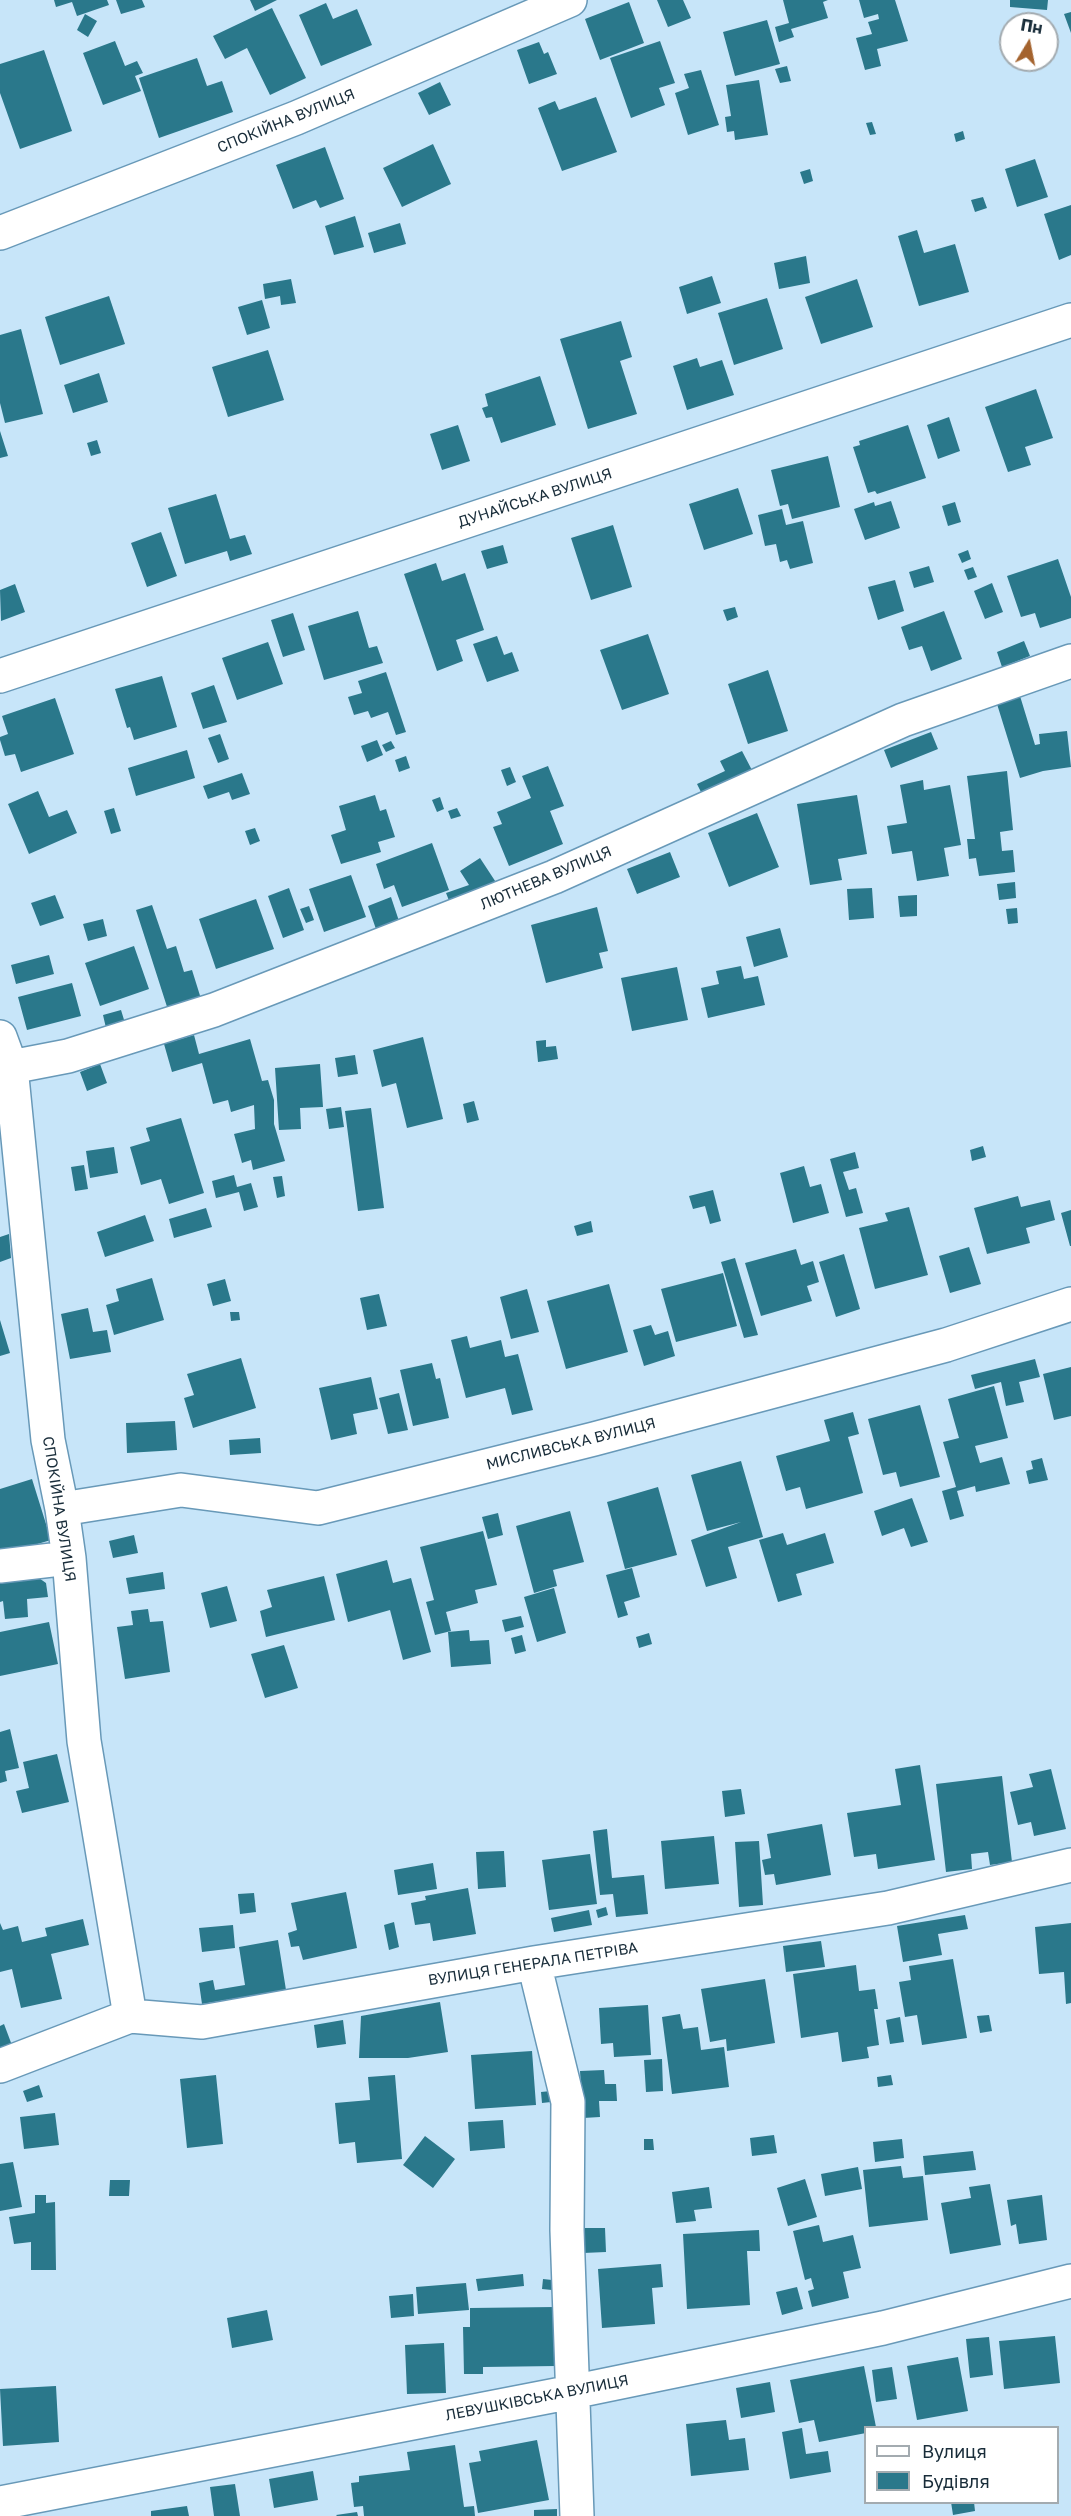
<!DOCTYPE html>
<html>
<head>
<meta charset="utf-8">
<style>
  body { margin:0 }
  #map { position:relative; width:1071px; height:2516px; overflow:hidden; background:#c7e5f9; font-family:"Golos Text",sans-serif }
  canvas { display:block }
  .legend { position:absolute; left:864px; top:2426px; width:195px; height:78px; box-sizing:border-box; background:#fff; border:2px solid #a3abb0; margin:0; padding:8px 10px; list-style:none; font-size:18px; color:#192d3a }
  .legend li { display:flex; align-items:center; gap:12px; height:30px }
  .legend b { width:30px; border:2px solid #a3abb0 }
  .north { position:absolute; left:999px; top:12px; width:60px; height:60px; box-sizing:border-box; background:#fff; border:2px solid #a3abb0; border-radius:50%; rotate:10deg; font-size:16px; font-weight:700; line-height:24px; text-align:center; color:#192d3a }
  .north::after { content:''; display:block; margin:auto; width:21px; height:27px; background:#a4632e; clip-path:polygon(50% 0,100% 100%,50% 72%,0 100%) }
</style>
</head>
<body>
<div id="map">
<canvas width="1071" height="2516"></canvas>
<ul class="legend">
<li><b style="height:8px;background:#fff"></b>Вулиця</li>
<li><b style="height:16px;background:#2a788b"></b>Будівля</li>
</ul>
<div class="north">Пн</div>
</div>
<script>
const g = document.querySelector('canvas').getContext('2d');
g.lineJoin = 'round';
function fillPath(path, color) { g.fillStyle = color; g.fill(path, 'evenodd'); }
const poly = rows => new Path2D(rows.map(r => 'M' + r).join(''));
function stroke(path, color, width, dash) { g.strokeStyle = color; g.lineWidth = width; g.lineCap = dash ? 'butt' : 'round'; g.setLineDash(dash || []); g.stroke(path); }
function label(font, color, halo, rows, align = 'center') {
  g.font = font + ' "Golos Text",sans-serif'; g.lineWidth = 6; g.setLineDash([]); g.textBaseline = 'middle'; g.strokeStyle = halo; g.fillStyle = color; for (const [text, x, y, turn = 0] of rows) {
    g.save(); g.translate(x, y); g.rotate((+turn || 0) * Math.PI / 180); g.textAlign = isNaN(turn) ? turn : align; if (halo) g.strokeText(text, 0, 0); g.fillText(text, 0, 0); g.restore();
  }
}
fillPath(poly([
  [54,0,107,0,109,5,77,16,72,2,56,7],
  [116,0,142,0,145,7,121,14],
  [250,0,277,0,255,11],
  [657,0,683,0,691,18,668,27],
  [783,0,828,0,823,2,828,18,791,29,794,37,779,42,775,27,789,23],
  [859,0,895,0,908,41,877,49,881,66,865,70,856,38,872,34,868,22,879,19,878,14,864,18],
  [1010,0,1048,0,1047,10,1010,7],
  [629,2,644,43,600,60,585,19],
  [326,3,333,19,357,9,372,45,321,66,299,15],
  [272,8,306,78,270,95,247,48,225,59,213,36],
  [1071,12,1071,33,1064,14],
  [85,14,97,21,88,37,77,30],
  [767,20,780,64,735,76,723,32],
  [115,41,125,66,137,61,143,73,135,76,141,91,103,105,83,53],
  [660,41,675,83,659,88,665,105,631,118,610,58],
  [539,42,544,54,548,52,557,74,529,84,517,50],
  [44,50,72,131,20,149,0,93,0,64],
  [197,58,207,86,222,81,233,112,159,138,139,78],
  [787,66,791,81,780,83,775,69],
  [701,70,719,125,688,135,675,93,689,88,684,74],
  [759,80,768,135,735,140,734,131,727,132,725,117,731,116,726,85],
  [440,82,451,105,429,115,418,93],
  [596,97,617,152,562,171,538,108,555,101,559,110],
  [872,122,876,134,870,135,866,123],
  [963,131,965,139,956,142,954,134],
  [433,144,451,184,402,207,383,168],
  [325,147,344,199,320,208,316,200,293,209,276,165],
  [1035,159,1048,197,1017,207,1005,169],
  [810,169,813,181,804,184,800,172],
  [983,197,987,208,975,212,971,200],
  [1071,205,1071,255,1059,260,1044,214],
  [355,216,364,247,334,255,325,226],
  [400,223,406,244,374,253,368,233],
  [917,230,924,253,955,244,969,292,919,306,898,236],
  [806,256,810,283,779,289,774,263],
  [712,276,721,303,687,314,679,287],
  [291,279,296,303,281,305,280,296,265,299,263,284],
  [857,279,873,327,821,344,805,297],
  [109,296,125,344,60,365,45,317],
  [767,298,783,349,734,365,718,313],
  [262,300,270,328,247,335,238,307],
  [621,321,632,357,620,361,637,414,588,429,560,339],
  [21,329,43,414,5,423,0,403,0,335],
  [268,350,284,400,228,417,212,367],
  [697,358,700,367,722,360,734,395,687,410,673,366],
  [99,373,108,402,73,413,64,385],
  [540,376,556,425,501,443,492,417,486,418,482,408,488,406,485,394],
  [1036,389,1053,438,1025,447,1031,465,1008,472,985,407],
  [949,417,960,451,938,459,927,425],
  [458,425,470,461,442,470,430,434],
  [908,425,926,478,877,494,875,491,868,493,853,447,860,445,859,441],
  [0,431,8,456,0,458],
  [97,440,101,453,91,456,87,443],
  [828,456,840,507,792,519,788,504,780,506,771,470],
  [738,488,753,534,704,550,689,504],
  [216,494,230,539,245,535,252,554,230,561,227,551,185,564,168,508],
  [891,501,900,528,865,540,854,509,874,502,875,506],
  [955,502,961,522,948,526,942,506],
  [782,509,786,525,803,521,813,563,790,569,787,560,780,562,776,544,765,546,758,515],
  [613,525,632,587,591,600,571,538],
  [161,532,177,576,147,587,131,543],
  [503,545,508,563,487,569,481,551],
  [968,550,971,559,962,563,958,554],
  [1058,559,1071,597,1071,618,1040,628,1035,613,1021,617,1007,576],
  [436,563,442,581,465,573,484,630,456,640,463,661,437,671,404,574],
  [929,566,934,582,914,588,909,572],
  [973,567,977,577,968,580,964,570],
  [895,580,904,611,878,620,868,587],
  [992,583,1003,612,985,619,974,591],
  [15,584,25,612,1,621,0,590],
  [735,607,738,617,727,621,723,610],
  [358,611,369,648,377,646,383,663,324,680,308,626],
  [944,611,962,659,931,671,922,646,909,650,901,627],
  [293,613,305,650,283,657,271,620],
  [648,634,669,694,622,710,600,650],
  [497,636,504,655,512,652,519,671,487,682,473,644],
  [1024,641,1030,656,1002,667,997,652],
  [268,642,283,684,237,700,222,658],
  [768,670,788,731,748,744,728,684],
  [386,672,406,732,396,735,388,712,371,718,368,711,354,715,348,697,362,693,358,681],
  [162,676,177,727,134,740,130,727,127,728,115,689],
  [214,685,227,722,203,729,191,693],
  [1020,696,1035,745,1040,744,1039,734,1067,731,1071,767,1043,771,1020,778,997,704],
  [55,698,74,754,21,772,15,754,5,756,0,740,0,737,8,734,2,716],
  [931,732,938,749,891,768,884,750],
  [220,734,229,759,218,763,208,738],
  [377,740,383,755,367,762,361,746],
  [391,741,395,748,386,752,382,745],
  [187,750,195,778,136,796,128,768],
  [742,751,754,774,704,798,697,784,725,771,720,761],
  [406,756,410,768,399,772,395,760],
  [548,766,564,806,550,811,563,844,509,866,493,827,502,824,497,812,531,798,522,776],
  [510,767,516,782,507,786,501,770],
  [1007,771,1013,830,1000,832,1002,851,1013,850,1015,872,979,876,976,858,969,859,967,839,975,839,967,776],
  [242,773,250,794,232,800,229,792,208,799,203,786],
  [923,780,924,790,950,785,961,845,944,848,949,876,917,881,912,851,892,854,887,826,907,823,900,785],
  [38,791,49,817,67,810,77,833,29,854,8,804],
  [375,795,380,811,386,809,395,837,378,842,381,852,341,864,331,835,346,830,339,806],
  [857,795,867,854,838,859,842,880,810,885,797,804],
  [440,797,444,809,437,812,432,800],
  [114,808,121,831,111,834,104,811],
  [457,808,461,816,451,819,448,811],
  [757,813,779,867,729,887,708,833],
  [255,828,260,841,250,845,245,831],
  [432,843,449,890,402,907,394,885,384,889,376,864],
  [670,852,680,877,637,894,627,869],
  [480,858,501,890,452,908,446,893,469,885,460,871],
  [351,875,366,917,324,932,309,889],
  [1015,882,1016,898,999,900,997,884],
  [289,888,304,930,283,938,268,896],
  [872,888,874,918,849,920,847,889],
  [55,895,64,918,40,926,31,903],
  [917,895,917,916,900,917,898,896],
  [391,897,400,924,377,932,368,906],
  [256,899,274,949,216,969,199,919],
  [152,905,167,949,176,946,184,972,192,970,202,1002,169,1013,136,910],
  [309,906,314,920,306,923,300,909],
  [597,907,608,951,599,953,603,968,546,983,531,925],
  [1017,908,1018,923,1008,924,1006,909],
  [103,919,107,936,88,941,83,924],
  [780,928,788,957,754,967,746,937],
  [134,946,149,989,100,1006,85,963],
  [49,955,54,974,16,984,11,965],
  [741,966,744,979,758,976,765,1005,708,1018,701,988,719,984,716,971],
  [677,967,688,1020,632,1031,621,978],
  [72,983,81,1016,27,1030,18,997],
  [121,1010,125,1023,106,1028,103,1015],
  [194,1035,199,1054,250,1039,262,1081,268,1080,274,1100,274,1124,285,1161,253,1170,251,1160,242,1163,234,1134,255,1129,254,1105,231,1112,228,1100,213,1104,202,1063,172,1072,164,1044],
  [423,1037,443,1119,407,1128,396,1083,382,1087,373,1050],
  [546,1040,546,1047,556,1046,558,1059,538,1062,536,1041],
  [355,1055,358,1074,338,1077,335,1058],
  [100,1064,107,1083,87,1091,80,1072],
  [320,1064,323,1107,300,1108,301,1129,279,1130,275,1068],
  [474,1101,479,1120,467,1123,463,1104],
  [341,1107,344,1127,329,1129,326,1109],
  [371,1108,384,1208,358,1211,345,1111],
  [181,1118,204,1193,169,1204,161,1179,141,1185,130,1147,150,1141,146,1128],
  [983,1146,986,1157,972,1161,970,1150],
  [114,1147,118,1173,90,1178,86,1151],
  [855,1152,859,1168,843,1172,849,1190,856,1188,863,1213,846,1217,830,1159],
  [84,1165,88,1189,75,1191,71,1167],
  [804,1166,810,1187,821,1184,829,1213,793,1223,780,1173],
  [234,1175,237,1187,251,1183,258,1207,244,1211,239,1192,216,1198,212,1181],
  [282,1176,285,1196,277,1198,273,1177],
  [713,1190,721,1221,710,1224,705,1206,693,1209,689,1196],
  [1018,1196,1021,1207,1050,1200,1055,1220,1026,1228,1030,1243,987,1254,974,1208],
  [909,1207,928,1275,875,1289,859,1228,888,1221,885,1213],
  [206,1208,212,1227,174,1238,169,1219],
  [1071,1210,1071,1246,1070,1246,1061,1213],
  [145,1215,154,1241,105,1257,97,1232],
  [591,1221,593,1232,577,1236,574,1226],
  [9,1234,11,1258,0,1262,0,1237],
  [969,1247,981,1284,950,1293,939,1256],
  [796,1249,801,1265,813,1261,819,1282,807,1286,812,1301,761,1316,745,1263],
  [844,1254,860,1309,836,1317,819,1262],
  [735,1258,758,1335,744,1338,721,1262],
  [723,1273,737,1326,676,1342,661,1289],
  [152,1278,164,1320,114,1335,106,1305,119,1301,116,1289],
  [225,1279,231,1301,213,1306,207,1284],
  [609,1284,628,1352,566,1369,547,1301],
  [527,1289,539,1332,511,1339,500,1297],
  [379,1294,387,1326,367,1330,360,1298],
  [88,1308,93,1332,107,1330,111,1352,70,1359,61,1314],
  [230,1312,239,1312,240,1320,231,1321],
  [0,1320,10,1353,0,1356],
  [651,1325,655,1335,668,1331,675,1356,644,1366,633,1330],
  [467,1336,470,1348,501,1340,505,1357,518,1354,533,1410,512,1415,505,1388,466,1398,451,1340],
  [241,1358,256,1408,193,1428,184,1398,194,1395,187,1374],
  [1035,1359,1040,1377,1019,1382,1024,1402,1006,1406,1001,1382,975,1389,971,1375],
  [432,1363,436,1379,440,1378,449,1418,413,1426,400,1370],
  [1071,1367,1071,1416,1054,1420,1043,1374],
  [371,1377,378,1409,353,1414,357,1434,331,1440,319,1388],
  [994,1386,1008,1438,975,1446,980,1463,1002,1457,1010,1484,976,1492,975,1486,957,1491,964,1516,950,1520,942,1491,956,1487,943,1442,959,1438,948,1399],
  [399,1393,408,1430,388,1434,379,1398],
  [920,1405,940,1477,900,1487,896,1472,883,1475,868,1419],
  [853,1412,859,1434,848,1437,863,1493,806,1509,800,1487,786,1491,776,1456,830,1441,824,1420],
  [175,1421,177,1450,127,1453,126,1423],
  [260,1438,261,1453,230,1455,229,1440],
  [1042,1458,1048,1480,1029,1484,1026,1471,1033,1469,1031,1461],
  [741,1461,763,1537,728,1547,737,1578,706,1587,691,1540,741,1522,707,1531,691,1475],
  [32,1479,51,1540,0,1555,0,1489],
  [658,1487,677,1555,625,1569,607,1502],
  [912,1498,928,1542,911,1547,904,1528,882,1536,874,1511],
  [570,1511,584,1562,553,1570,557,1586,534,1593,516,1526],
  [498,1513,503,1535,488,1539,482,1517],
  [483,1531,497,1585,475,1590,478,1603,446,1612,451,1631,435,1635,426,1602,434,1600,420,1547],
  [783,1533,787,1545,825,1533,834,1563,796,1574,802,1595,778,1602,759,1540],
  [134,1535,138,1553,113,1558,109,1541],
  [387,1560,393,1583,411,1578,431,1652,403,1660,390,1610,348,1622,336,1574],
  [632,1568,640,1597,624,1602,628,1615,618,1618,606,1575],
  [163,1572,165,1589,129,1594,126,1578],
  [36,1576,46,1583,48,1597,27,1599,28,1617,5,1619,3,1601,0,1602,0,1579],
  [324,1576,335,1620,266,1637,260,1611,272,1607,267,1590],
  [227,1586,237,1621,210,1628,201,1593],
  [554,1588,566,1633,537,1642,524,1597],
  [148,1609,150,1622,163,1621,170,1672,125,1679,117,1627,133,1625,131,1611],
  [521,1616,524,1627,505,1632,502,1620],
  [49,1622,58,1664,0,1676,0,1632],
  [469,1630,470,1641,489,1640,491,1664,451,1667,448,1632],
  [649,1633,652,1644,639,1648,636,1637],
  [522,1635,526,1651,515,1654,511,1638],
  [284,1645,298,1688,265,1698,251,1654],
  [10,1729,19,1768,5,1771,7,1781,0,1783,0,1732],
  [57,1754,69,1802,22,1813,16,1791,29,1788,23,1762],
  [920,1765,935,1860,878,1869,876,1854,854,1857,847,1813,901,1805,895,1769],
  [1051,1769,1066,1829,1034,1836,1031,1822,1018,1825,1010,1792,1033,1787,1029,1774],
  [1002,1776,1012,1862,990,1865,988,1852,971,1854,972,1869,946,1872,936,1784],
  [741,1789,745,1814,725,1817,722,1791],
  [822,1824,831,1875,776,1885,774,1874,765,1875,762,1860,771,1858,767,1834],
  [607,1829,612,1878,644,1875,648,1914,616,1917,613,1894,600,1895,593,1831],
  [714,1836,719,1884,665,1889,661,1841],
  [759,1841,763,1905,739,1907,735,1842],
  [504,1851,506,1887,478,1889,476,1852],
  [590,1854,597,1904,549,1910,542,1860],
  [433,1863,437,1889,398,1895,394,1870],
  [468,1888,476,1934,433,1941,430,1923,415,1925,411,1903,426,1900,425,1896],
  [346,1892,357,1948,303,1960,299,1946,291,1947,288,1933,297,1930,291,1903],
  [254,1893,256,1912,240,1914,238,1894],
  [606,1907,608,1915,598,1918,596,1910],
  [589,1910,592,1925,554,1932,551,1918],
  [965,1915,968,1929,938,1934,942,1955,903,1962,897,1926],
  [83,1919,89,1945,51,1954,62,1999,21,2008,12,1969,0,1972,0,1923,3,1930,18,1926,22,1942,47,1936,45,1928],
  [394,1922,399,1947,389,1950,384,1925],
  [1071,1923,1071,2003,1066,2004,1064,1972,1039,1974,1035,1927],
  [233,1925,235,1948,202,1952,199,1928],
  [278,1940,286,1990,202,2004,199,1983,213,1980,215,1990,245,1985,239,1947],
  [821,1941,825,1967,786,1972,783,1946],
  [953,1959,967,2038,922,2045,917,2015,905,2017,899,1982,911,1980,909,1966],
  [856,1965,859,1991,875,1989,878,2009,874,2009,879,2045,867,2047,869,2058,842,2062,838,2032,801,2038,793,1974],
  [765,1979,775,2043,727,2051,726,2039,710,2042,701,1989],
  [440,2002,448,2052,408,2058,359,2058,361,2016],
  [648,2005,651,2055,614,2057,613,2043,601,2044,599,2008],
  [680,2014,683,2029,698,2027,701,2050,724,2047,729,2087,672,2094,662,2017],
  [989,2015,992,2031,980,2033,977,2016],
  [900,2017,904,2042,890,2044,886,2020],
  [343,2020,346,2044,317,2048,314,2025],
  [4,2024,13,2048,0,2053,0,2026],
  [532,2051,536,2105,475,2109,471,2055],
  [662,2059,663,2091,646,2092,644,2060],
  [604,2070,605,2084,616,2084,617,2101,599,2101,600,2117,583,2118,580,2071],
  [216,2075,223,2144,187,2148,180,2079],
  [395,2075,402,2159,357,2163,355,2142,339,2144,335,2103,370,2100,368,2077],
  [891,2075,893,2085,878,2087,877,2077],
  [39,2085,43,2097,27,2102,23,2091],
  [551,2091,551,2102,542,2103,541,2092],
  [55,2113,59,2145,24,2149,20,2117],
  [503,2120,505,2148,470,2151,468,2122],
  [774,2135,777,2153,752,2156,750,2138],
  [425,2136,455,2159,433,2188,403,2165],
  [644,2139,653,2139,654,2150,644,2150],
  [902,2139,904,2158,875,2162,873,2142],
  [973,2151,976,2170,925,2175,923,2156],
  [13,2162,22,2207,0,2211,0,2164],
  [901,2166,903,2178,923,2176,928,2220,869,2227,863,2170],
  [858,2167,862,2189,825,2196,821,2174],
  [805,2179,817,2217,788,2226,777,2188],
  [110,2180,130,2180,129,2196,109,2196],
  [990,2184,1001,2245,950,2254,941,2203,971,2198,969,2187],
  [709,2187,712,2208,694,2210,696,2221,676,2223,672,2192],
  [35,2195,46,2195,46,2203,55,2202,56,2270,31,2270,31,2242,14,2244,9,2217,35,2213],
  [1042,2195,1047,2240,1019,2244,1016,2224,1011,2226,1007,2200],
  [819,2225,823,2242,853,2235,861,2268,843,2272,849,2298,812,2307,808,2291,814,2289,811,2278,805,2280,793,2231],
  [583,2228,605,2228,606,2252,583,2253],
  [759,2230,760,2251,747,2251,750,2305,687,2309,683,2234],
  [661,2264,663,2287,652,2288,655,2324,602,2328,598,2269],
  [523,2274,524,2286,478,2291,476,2279],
  [543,2279,552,2280,552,2290,542,2289],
  [466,2283,469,2310,418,2314,416,2287],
  [797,2287,803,2309,782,2315,776,2292],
  [413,2294,414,2316,391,2318,389,2296],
  [555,2307,556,2366,483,2367,483,2374,464,2374,463,2327,470,2327,470,2308],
  [267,2310,273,2340,232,2348,227,2318],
  [1055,2336,1060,2383,1004,2389,999,2341],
  [989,2337,993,2375,970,2378,966,2339],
  [444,2343,446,2393,407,2394,405,2345],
  [958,2357,968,2411,917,2420,907,2366],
  [864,2366,876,2427,866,2427,866,2433,819,2442,814,2420,799,2423,790,2380],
  [892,2367,897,2399,876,2402,872,2370],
  [770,2382,775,2412,741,2418,736,2388],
  [56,2386,59,2442,3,2446,0,2389],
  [726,2420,729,2440,745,2438,749,2470,691,2476,686,2424],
  [802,2428,806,2454,828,2451,831,2472,790,2479,782,2432],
  [537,2440,549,2500,478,2513,469,2463,481,2461,479,2451],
  [455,2445,464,2507,474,2506,475,2516,364,2516,363,2506,354,2507,351,2483,359,2482,359,2476,410,2470,407,2452],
  [313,2471,318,2500,274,2508,269,2479],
  [235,2484,240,2516,214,2516,210,2487],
  [951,2502,974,2502,975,2511,953,2515],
  [187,2506,189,2516,151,2516,151,2511],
  [557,2509,557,2516,534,2516,534,2510],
  [357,2512,358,2516,337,2516,336,2515]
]), '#2a788b');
const minor = poly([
  [0,233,296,118,570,0],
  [0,676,1071,320],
  [0,1037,11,1067,48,1440,62,1509,69,1558,84,1741,130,2016],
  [11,1067,68,1056,214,1010,554,877,903,720,1071,661],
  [62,1509,181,1490,318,1508,594,1439,946,1345,1071,1304],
  [0,1566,69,1558],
  [534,1963,568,2102,567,2230,577,2516],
  [0,2066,130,2016,202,2022,534,1963,888,1908,1071,1865],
  [0,2503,572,2392,883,2328,1071,2281]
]);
stroke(minor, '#6899b8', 36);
stroke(minor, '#fff', 33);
label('15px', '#192d3a', '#fff', [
  ["СПОКІЙНА ВУЛИЦЯ",286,121,-22],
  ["ДУНАЙСЬКА ВУЛИЦЯ",535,498,-18],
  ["ЛЮТНЕВА ВУЛИЦЯ",546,878,-23],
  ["МИСЛИВСЬКА ВУЛИЦЯ",571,1444,-14],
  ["СПОКІЙНА ВУЛИЦЯ",59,1509,81],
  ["ВУЛИЦЯ ГЕНЕРАЛА ПЕТРІВА",533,1964,-9],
  ["ЛЕВУШКІВСЬКА ВУЛИЦЯ",537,2398,-11]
]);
</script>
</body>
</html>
